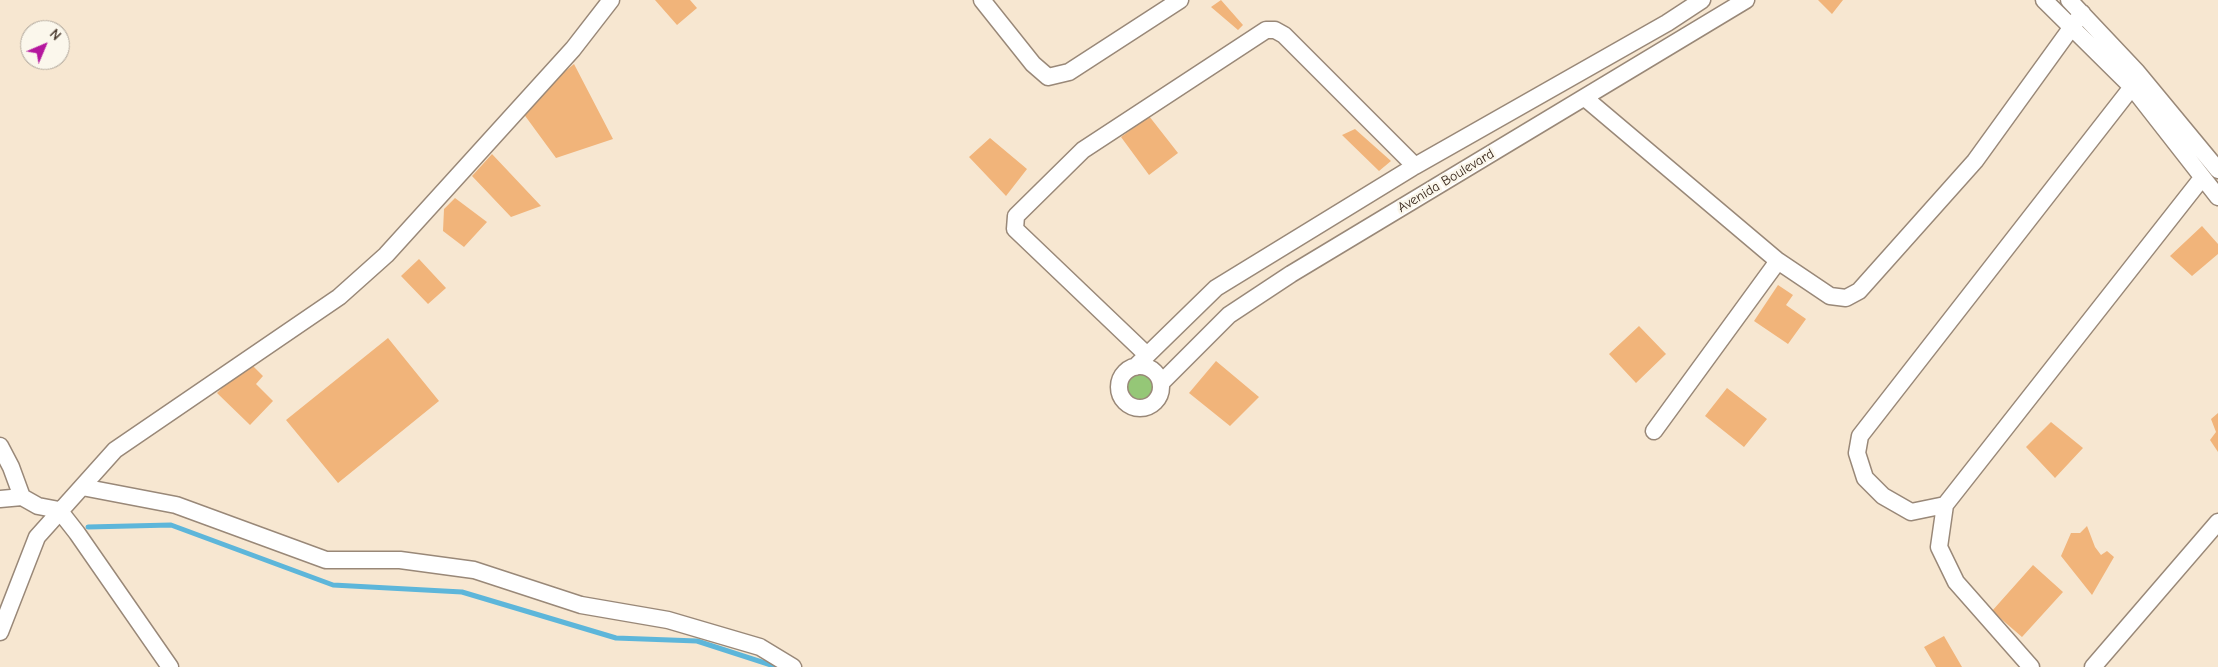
<!DOCTYPE html>
<html>
<head>
<meta charset="utf-8">
<style>
  body { margin:0 }
  #map { position:relative; width:2218px; height:667px; overflow:hidden; background:#f7e7d1; font-family:"Comic Neue",sans-serif }
  canvas { display:block }
  .north { position:absolute; left:20px; top:20px; width:50px; height:50px; box-sizing:border-box; background:#fbf7ec; border:1px solid #aea59a; border-radius:50%; rotate:45deg; font-size:14px; font-weight:700; line-height:20px; text-align:center; color:#3b2a1e }
  .north::after { content:''; display:block; margin:auto; width:18px; height:22px; background:#b5179e; clip-path:polygon(50% 0,100% 100%,50% 72%,0 100%) }
</style>
</head>
<body>
<div id="map">
<canvas width="2218" height="667"></canvas>
<div class="north">N</div>
</div>
<script>
const g = document.querySelector('canvas').getContext('2d');
g.lineJoin = 'round';
function fillPath(path, color) { g.fillStyle = color; g.fill(path, 'evenodd'); }
const poly = rows => new Path2D(rows.map(r => 'M' + r).join(''));
function stroke(path, color, width, dash) { g.strokeStyle = color; g.lineWidth = width; g.lineCap = dash ? 'butt' : 'round'; g.setLineDash(dash || []); g.stroke(path); }
function label(font, color, halo, rows, align = 'center') {
  g.font = font + ' "Comic Neue",sans-serif'; g.lineWidth = 5; g.setLineDash([]); g.textBaseline = 'middle'; g.strokeStyle = halo; g.fillStyle = color; for (const [text, x, y, turn = 0] of rows) {
    g.save(); g.translate(x, y); g.rotate((+turn || 0) * Math.PI / 180); g.textAlign = isNaN(turn) ? turn : align; if (halo) g.strokeText(text, 0, 0); g.fillText(text, 0, 0); g.restore();
  }
}
fillPath(poly([
  '1123 387a17 17 0 1 1 34 0a17 17 0 1 1-34 0Z'
]), '#95c777');
stroke(poly([
  [88,527,171,525,333,585,462,592,616,638,697,641,777,667]
]), '#5db6da', 5);
fillPath(poly([
  [655,0,690,0,697,8,677,25],
  [1221,0,1243,25,1238,30,1211,7],
  [1818,0,1843,0,1832,14],
  [574,64,613,139,556,158,523,113,542,90],
  [1149,116,1178,153,1149,175,1121,137],
  [1355,129,1391,161,1379,171,1342,135],
  [990,138,1027,169,1006,196,969,157],
  [492,154,541,206,511,217,472,176],
  [455,198,487,222,464,247,443,231,444,209],
  [2202,226,2218,244,2218,254,2192,276,2170,256],
  [419,259,446,288,428,304,401,276],
  [1778,285,1793,295,1786,305,1806,319,1788,344,1754,321],
  [1639,326,1666,354,1636,383,1609,354],
  [388,338,439,401,338,483,286,420],
  [248,361,263,376,256,384,273,401,250,425,217,393],
  [1216,361,1259,397,1230,426,1189,393],
  [1727,388,1767,419,1744,447,1705,416],
  [2218,413,2218,452,2210,440,2216,432,2211,419],
  [2051,422,2083,448,2055,478,2026,447],
  [2087,526,2095,547,2101,555,2107,551,2114,557,2092,595,2061,556,2071,533,2080,533],
  [2033,565,2063,592,2022,637,1992,611],
  [1944,636,1962,667,1936,667,1924,647]
]), '#f1b47a');
const minor = poly([
  [982,0,1033,64,1048,77,1069,72,1180,0],
  [2044,0,2132,87,2218,197],
  [2069,0,2137,72,2218,170],
  [1585,98,1778,261,1830,296,1846,298,1859,291,1975,161,2082,13],
  [1147,355,1015,229,1016,216,1083,150,1266,30,1275,30,1284,35,1415,166],
  '1119 387a21 21 0 1 1 42 0a21 21 0 1 1-42 0Z',
  [1135,367,1216,288,1415,166,1667,23,1702,0],
  [1161,383,1229,315,1291,274,1746,0],
  [1654,431,1778,261],
  [0,446,11,467,22,497,38,506,59,510,77,533,170,667],
  [82,487,176,505,326,560,400,560,474,570,581,605,668,620,760,647,793,667],
  [0,499,22,497],
  [1945,505,1911,512,1883,496,1865,478,1857,453,1860,436,2132,87],
  [0,632,37,537,115,450,339,297,386,255,573,49,611,0],
  [2031,667,1956,582,1939,547,1945,505,2202,178],
  [2093,667,2218,522]
]);
stroke(minor, '#998878', 19);
stroke(minor, '#fff', 16);
label('14px', '#3b2a1e', '#fbf7ec', [
  ["Avenida Boulevard",1446,181,-31]
]);
</script>
</body>
</html>
